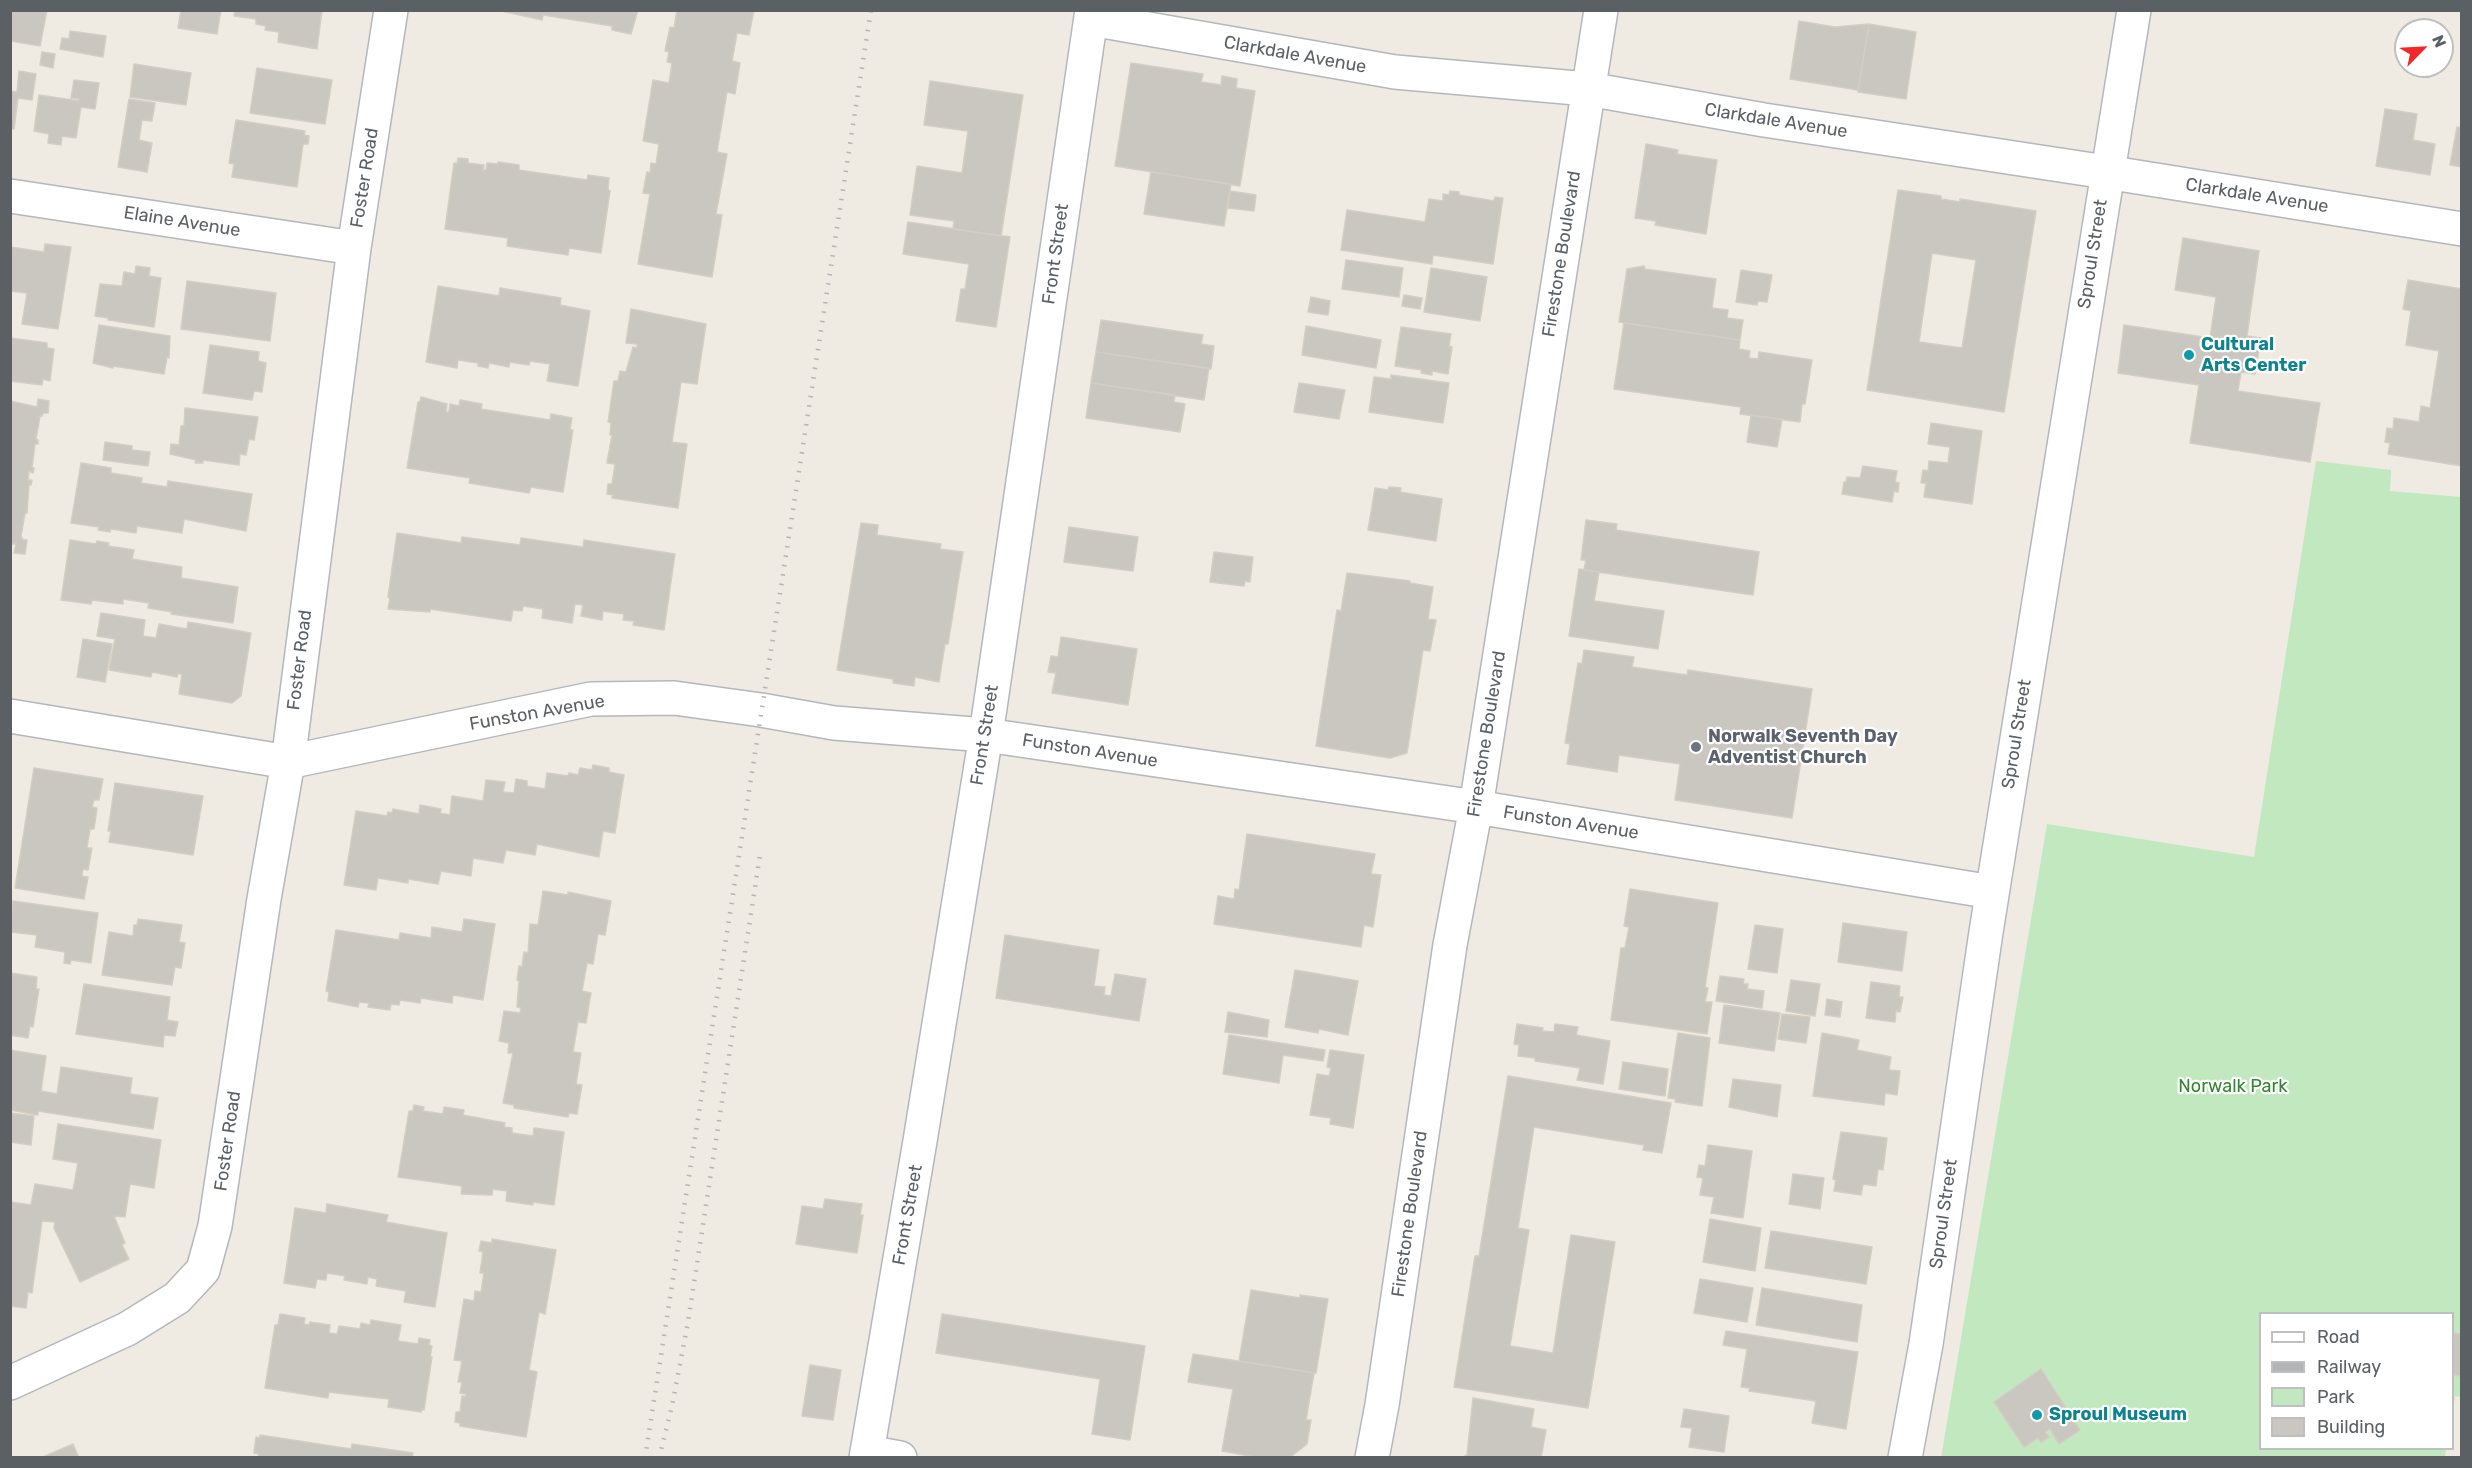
<!DOCTYPE html>
<html>
<head>
<meta charset="utf-8">
<style>
  body { margin:0 }
  #map { position:relative; width:2472px; height:1468px; overflow:hidden; background:#efebe3; font-family:Rubik,sans-serif }
  canvas { display:block }
  .frame { position:absolute; inset:0; border:12px solid #5b6065; pointer-events:none }
  .legend { position:absolute; left:2259px; top:1312px; width:195px; height:138px; box-sizing:border-box; background:#fff; border:2px solid #bdbfc1; margin:0; padding:8px 10px; list-style:none; font-size:18px; color:#5b6065 }
  .legend li { display:flex; align-items:center; gap:12px; height:30px }
  .legend b { width:30px; border:2px solid #bdbfc1 }
  .north { position:absolute; left:2394px; top:18px; width:60px; height:60px; box-sizing:border-box; background:#fff; border:2px solid #bdbfc1; border-radius:50%; rotate:66deg; font-size:16px; font-weight:700; line-height:24px; text-align:center; color:#5b6065 }
  .north::after { content:''; display:block; margin:auto; width:21px; height:27px; background:#f12827; clip-path:polygon(50% 0,100% 100%,50% 72%,0 100%) }
</style>
</head>
<body>
<div id="map">
<canvas width="2472" height="1468"></canvas>
<div class="frame"></div>
<ul class="legend">
<li><b style="height:8px;background:#fff"></b>Road</li>
<li><b style="height:8px;background:#b3b4b5"></b>Railway</li>
<li><b style="height:16px;background:#c2e8bf"></b>Park</li>
<li><b style="height:16px;background:#cac6c0"></b>Building</li>
</ul>
<div class="north">N</div>
</div>
<script>
const g = document.querySelector('canvas').getContext('2d');
g.lineJoin = 'round';
function fillPath(path, color) { g.fillStyle = color; g.fill(path, 'evenodd'); }
const poly = rows => new Path2D(rows.map(r => 'M' + r).join(''));
function stroke(path, color, width, dash) { g.strokeStyle = color; g.lineWidth = width; g.lineCap = dash ? 'butt' : 'round'; g.setLineDash(dash || []); g.stroke(path); }
function label(font, color, halo, rows, align = 'center') {
  g.font = font + ' Rubik,sans-serif'; g.lineWidth = 4.5; g.setLineDash([]); g.textBaseline = 'middle'; g.strokeStyle = halo; g.fillStyle = color; for (const [text, x, y, turn = 0] of rows) {
    g.save(); g.translate(x, y); g.rotate((+turn || 0) * Math.PI / 180); g.textAlign = isNaN(turn) ? turn : align; if (halo) g.strokeText(text, 0, 0); g.fillText(text, 0, 0); g.restore();
  }
}
fillPath(poly([
  [2316,461,2391,470,2390,491,2461,497,2461,1397,2455,1396,2453,1411,2452,1314,2260,1314,2260,1448,2446,1449,2445,1457,1941,1458,2047,824,2254,857]
]), '#c2e8bf');
const building = poly([
  [10,10,47,10,40,46,11,41,10,43,10,10],
  [181,10,221,10,217,34,178,28,181,10],
  [235,10,322,10,317,49,278,42,279,32,265,30,266,26,256,24,256,19,234,16,235,10],
  [497,10,638,10,631,34,612,30,612,26,543,15,542,20,497,10],
  [677,10,754,10,749,35,737,33,732,61,740,63,735,94,727,92,717,152,727,154,716,214,722,215,712,277,638,264,650,194,643,193,647,172,650,173,651,163,656,164,659,144,643,141,653,80,669,83,672,63,667,62,669,52,665,51,670,27,674,28,677,10],
  [1799,21,1835,27,1869,24,1858,90,1790,79,1799,21],
  [1869,24,1916,32,1906,99,1858,92,1869,24],
  [70,31,106,36,103,57,60,49,62,38,69,39,70,31],
  [42,52,55,54,53,68,40,65,42,52],
  [1131,63,1203,74,1201,82,1221,85,1222,76,1237,79,1236,88,1255,91,1240,186,1115,166,1131,63],
  [134,64,191,73,186,105,130,97,134,64],
  [257,68,332,80,325,124,250,113,257,68],
  [19,71,36,74,32,100,18,98,14,129,10,128,10,91,17,92,19,71],
  [74,80,99,83,95,109,81,107,76,138,62,136,61,145,48,143,49,134,34,131,39,95,79,101,79,99,71,98,74,80],
  [930,81,1023,95,1001,236,953,229,954,221,910,215,917,166,962,173,968,131,924,125,930,81],
  [129,99,155,103,152,121,142,120,139,140,152,143,147,172,118,167,129,99],
  [2385,109,2417,114,2413,140,2435,144,2430,175,2376,166,2385,109],
  [236,120,305,131,304,135,309,136,308,144,303,144,297,187,232,177,234,164,229,163,236,120],
  [2457,127,2462,128,2462,167,2450,165,2457,127],
  [1646,144,1678,150,1677,154,1717,160,1706,234,1655,225,1656,221,1635,218,1646,144],
  [458,158,468,159,468,163,484,165,483,170,486,170,487,163,498,164,498,162,519,165,519,170,587,180,588,175,609,178,608,190,610,191,601,253,569,248,568,255,507,246,508,238,445,229,454,163,457,164,458,158],
  [1151,172,1231,184,1224,226,1144,214,1151,172],
  [1898,190,1941,196,1941,199,1960,202,1960,199,2036,211,2004,412,1867,390,1898,190],
  [1932,253,1976,260,1962,348,1919,342,1932,253],
  [1230,191,1256,195,1254,211,1228,208,1230,191],
  [1450,191,1459,192,1459,195,1494,201,1495,197,1503,198,1493,264,1433,255,1432,264,1341,250,1347,210,1425,222,1429,199,1443,201,1443,194,1449,195,1450,191],
  [908,222,1010,237,996,327,956,321,961,289,965,289,969,264,903,254,908,222],
  [2183,238,2259,251,2247,336,2261,338,2255,374,2241,372,2238,391,2320,403,2310,462,2190,443,2199,385,2118,373,2124,325,2210,338,2216,297,2175,290,2183,238],
  [45,244,71,247,58,329,22,324,27,293,10,291,10,247,44,252,45,244],
  [1346,260,1403,268,1399,297,1342,289,1346,260],
  [136,266,150,268,149,276,161,278,154,327,108,320,108,318,95,316,100,284,122,286,124,272,135,274,136,266],
  [1644,266,1645,269,1716,279,1712,308,1728,310,1727,318,1743,320,1740,340,1619,322,1627,269,1644,266],
  [1431,268,1487,277,1480,321,1424,312,1431,268],
  [1741,270,1772,275,1767,302,1758,301,1757,305,1736,302,1741,270],
  [2408,280,2462,289,2462,466,2388,454,2390,443,2385,442,2387,428,2393,429,2394,418,2419,422,2421,406,2430,408,2439,351,2406,345,2411,311,2403,309,2408,280],
  [187,281,276,293,270,341,181,329,187,281],
  [438,286,499,296,500,288,561,298,560,305,590,311,578,386,547,381,550,364,530,361,529,365,510,362,509,367,489,363,488,368,478,366,478,363,458,360,457,368,426,362,438,286],
  [1404,295,1422,298,1420,309,1402,306,1404,295],
  [1311,297,1330,301,1328,315,1308,312,1311,297],
  [631,309,706,324,697,384,681,382,672,442,687,444,678,508,612,498,613,495,607,494,608,484,612,484,615,464,607,463,612,435,610,435,611,423,608,422,614,381,618,381,620,371,626,372,633,347,637,348,637,344,626,343,631,309],
  [1101,320,1203,335,1201,344,1214,346,1211,369,1096,352,1101,320],
  [1624,323,1740,340,1739,349,1750,351,1749,358,1758,359,1759,352,1812,360,1805,404,1802,404,1800,422,1740,414,1741,407,1614,389,1624,323],
  [99,325,170,336,169,358,167,357,164,374,113,366,113,368,93,363,99,325],
  [1306,326,1381,340,1376,368,1302,355,1306,326],
  [1401,327,1451,334,1449,346,1452,347,1448,374,1432,371,1432,375,1421,373,1422,370,1395,366,1401,327],
  [10,338,47,343,47,348,54,349,50,381,43,379,42,385,10,381,10,338],
  [210,345,259,352,258,361,266,363,262,392,254,391,252,400,203,393,210,345],
  [1096,352,1209,368,1204,400,1091,383,1096,352],
  [1391,375,1449,383,1443,423,1369,412,1374,377,1391,379,1391,375],
  [1091,383,1175,395,1174,402,1185,404,1180,432,1086,418,1091,383],
  [1299,383,1345,390,1339,419,1294,412,1299,383],
  [421,397,447,404,446,412,449,412,450,404,459,406,460,400,482,404,481,409,550,420,551,414,572,418,570,430,573,430,563,492,531,487,529,493,469,483,470,478,407,468,418,402,420,402,421,397],
  [38,399,49,401,48,413,43,413,42,416,40,416,36,439,38,440,38,444,35,444,32,468,34,468,33,473,29,471,28,480,32,480,31,485,29,484,27,513,25,513,21,536,23,540,27,540,25,554,14,553,16,544,10,544,10,401,37,407,38,399],
  [185,408,258,417,254,440,249,439,246,455,240,454,239,465,203,460,203,463,195,463,196,460,170,454,171,444,179,445,181,426,184,426,185,408],
  [1751,415,1782,419,1777,447,1747,442,1751,415],
  [1931,423,1982,431,1972,504,1924,497,1926,483,1921,483,1923,470,1928,471,1929,461,1948,463,1950,447,1928,444,1931,423],
  [105,442,132,446,132,450,150,452,148,466,103,460,105,442],
  [81,463,111,468,111,473,142,478,141,483,167,487,168,481,252,494,246,531,184,519,182,533,137,526,136,533,111,529,110,532,98,530,99,527,71,523,81,463],
  [1863,466,1897,471,1895,482,1899,483,1898,492,1894,491,1892,502,1842,494,1844,482,1846,482,1847,477,1860,478,1863,466],
  [1389,487,1401,488,1400,492,1442,499,1436,541,1368,530,1375,488,1388,490,1389,487],
  [1586,520,1617,524,1616,530,1759,552,1753,595,1584,570,1586,560,1581,560,1586,520],
  [861,523,878,525,877,535,941,544,940,549,963,552,948,644,945,644,939,682,915,677,914,686,893,683,893,679,837,670,861,523],
  [1069,527,1138,537,1133,571,1064,562,1069,527],
  [397,533,461,543,462,537,520,545,521,538,583,547,584,540,675,554,664,630,633,625,634,621,623,620,624,614,603,611,602,620,581,616,583,605,575,604,572,623,542,618,543,609,523,606,522,611,513,610,511,621,430,609,430,612,388,609,390,598,388,597,397,533],
  [70,540,96,544,97,541,109,543,108,546,134,550,132,559,182,567,181,578,238,587,233,623,171,614,172,612,148,608,149,603,123,599,123,604,92,600,91,604,61,600,70,540],
  [1214,552,1253,557,1250,582,1245,581,1244,586,1210,582,1214,552],
  [1579,569,1599,572,1594,601,1664,611,1658,649,1569,636,1579,569],
  [1347,573,1410,581,1410,583,1433,587,1428,619,1436,620,1430,651,1423,650,1407,753,1390,758,1316,746,1337,610,1341,611,1347,573],
  [101,613,145,620,143,636,156,638,159,624,187,629,188,622,251,633,241,696,232,703,179,694,182,674,178,674,177,677,152,672,151,677,109,670,115,639,97,636,101,613],
  [1061,637,1137,649,1128,705,1052,693,1056,673,1048,672,1051,656,1058,657,1061,637],
  [83,639,112,644,105,682,77,677,83,639],
  [1584,650,1634,657,1632,667,1687,675,1688,670,1812,689,1792,818,1675,800,1680,764,1619,755,1617,772,1567,764,1570,744,1565,743,1578,663,1582,664,1584,650],
  [593,765,609,768,609,772,624,775,615,833,603,831,599,857,537,844,535,855,506,850,503,863,473,858,471,876,441,871,438,884,408,879,408,883,378,878,376,890,344,885,356,811,387,816,388,812,392,813,393,809,419,814,420,805,441,809,440,813,450,815,452,796,483,801,486,780,505,782,503,792,514,793,516,779,527,781,527,786,545,789,547,773,568,776,569,773,578,775,580,768,592,770,593,765],
  [34,768,103,779,99,800,94,800,92,807,97,808,94,829,90,829,87,848,92,848,88,870,83,869,82,876,88,877,84,899,15,888,34,768],
  [115,783,203,796,193,855,109,842,111,831,108,831,115,783],
  [1247,834,1375,854,1371,874,1381,875,1373,927,1364,925,1361,947,1214,924,1218,896,1234,899,1235,889,1239,890,1247,834],
  [1630,889,1718,903,1705,987,1708,988,1705,1002,1712,1002,1707,1034,1611,1020,1621,948,1625,948,1629,927,1624,926,1630,889],
  [543,891,568,895,568,892,611,901,605,935,598,934,593,964,587,963,582,991,591,993,586,1023,578,1022,573,1052,581,1053,576,1084,582,1085,577,1114,569,1113,568,1117,514,1108,514,1105,503,1103,513,1053,508,1053,509,1043,499,1041,504,1011,520,1013,521,1008,517,1007,519,981,517,980,519,966,522,967,524,952,528,953,530,924,538,925,543,891],
  [13,901,98,913,91,963,71,960,70,964,64,963,65,952,35,947,37,935,10,932,13,901],
  [138,919,182,925,179,942,185,943,181,968,175,967,172,985,102,975,109,932,133,936,134,925,137,925,138,919],
  [464,919,495,924,483,1000,453,995,452,1003,421,998,420,1003,400,1000,399,1005,391,1004,390,1010,368,1007,369,1003,359,1002,358,1007,328,1001,329,992,326,991,336,930,399,940,400,933,431,938,432,927,462,932,464,919],
  [1843,923,1907,932,1902,971,1838,962,1843,923],
  [1755,925,1783,929,1777,973,1748,969,1755,925],
  [1005,935,1099,950,1094,986,1105,987,1104,995,1111,996,1115,974,1146,979,1139,1021,996,998,1005,935],
  [1295,970,1358,981,1348,1035,1319,1029,1318,1033,1285,1027,1295,970],
  [10,973,37,977,36,989,39,989,33,1027,30,1026,28,1038,10,1035,10,973],
  [1720,976,1744,979,1743,984,1748,984,1747,989,1764,991,1762,1008,1716,1001,1720,976],
  [1791,980,1820,984,1815,1016,1786,1011,1791,980],
  [1871,982,1900,986,1899,997,1903,997,1900,1012,1896,1011,1895,1022,1866,1018,1871,982],
  [84,984,170,997,167,1020,178,1022,175,1036,164,1035,163,1047,76,1034,84,984],
  [1827,999,1842,1002,1840,1017,1825,1015,1827,999],
  [1724,1005,1780,1013,1774,1051,1719,1043,1724,1005],
  [1228,1012,1269,1020,1267,1037,1225,1032,1228,1012],
  [1782,1014,1810,1017,1806,1043,1778,1039,1782,1014],
  [1517,1024,1543,1028,1542,1031,1554,1032,1555,1024,1578,1027,1576,1035,1610,1041,1603,1084,1577,1080,1580,1068,1535,1061,1535,1058,1518,1056,1519,1045,1514,1044,1517,1024],
  [1678,1033,1710,1038,1702,1106,1675,1102,1676,1099,1668,1098,1678,1033],
  [1822,1033,1859,1040,1857,1050,1891,1057,1889,1070,1900,1071,1897,1095,1885,1093,1884,1105,1813,1096,1822,1033],
  [1229,1035,1325,1050,1323,1061,1283,1055,1279,1083,1223,1074,1229,1035],
  [10,1050,46,1056,41,1091,57,1094,61,1067,132,1078,130,1094,158,1098,153,1129,38,1111,38,1115,10,1110,10,1050],
  [1330,1050,1364,1055,1353,1128,1330,1124,1331,1118,1310,1115,1317,1074,1329,1076,1331,1068,1327,1067,1330,1050],
  [1623,1062,1668,1069,1665,1096,1619,1089,1623,1062],
  [1508,1076,1671,1103,1662,1153,1643,1150,1644,1145,1534,1127,1518,1228,1529,1230,1510,1346,1553,1353,1571,1235,1615,1242,1588,1408,1454,1387,1475,1256,1479,1256,1508,1076],
  [1733,1079,1781,1085,1777,1117,1729,1107,1733,1079],
  [414,1105,424,1107,423,1111,443,1114,444,1107,464,1110,463,1115,505,1123,504,1127,512,1128,512,1133,533,1136,534,1128,564,1132,554,1205,533,1202,533,1205,506,1201,507,1191,493,1189,492,1195,461,1194,462,1186,398,1177,409,1111,413,1111,414,1105],
  [10,1113,34,1116,31,1145,10,1142,10,1113],
  [58,1124,161,1140,154,1188,130,1184,125,1217,114,1216,125,1243,122,1245,129,1259,80,1282,54,1228,55,1222,42,1221,32,1293,28,1292,26,1308,10,1306,10,1202,31,1205,35,1184,73,1190,78,1163,53,1159,58,1124],
  [1841,1132,1887,1138,1883,1170,1878,1169,1876,1186,1863,1184,1861,1195,1834,1191,1836,1180,1833,1179,1841,1132],
  [1708,1145,1752,1151,1743,1218,1711,1213,1714,1197,1700,1195,1703,1178,1697,1177,1699,1165,1705,1166,1708,1145],
  [1793,1174,1824,1178,1820,1209,1789,1204,1793,1174],
  [825,1199,862,1204,860,1215,863,1215,857,1253,796,1244,802,1206,823,1209,825,1199],
  [327,1204,388,1215,386,1222,447,1233,435,1307,404,1302,406,1291,376,1286,377,1279,368,1277,367,1284,344,1280,345,1276,327,1273,326,1280,317,1279,315,1288,284,1283,295,1208,326,1213,327,1204],
  [1710,1219,1761,1228,1755,1271,1703,1262,1710,1219],
  [1771,1231,1872,1247,1866,1284,1765,1268,1771,1231],
  [492,1239,556,1250,545,1314,539,1312,529,1370,537,1372,526,1437,460,1426,460,1423,455,1422,456,1412,460,1412,462,1396,465,1397,466,1394,460,1393,462,1382,458,1382,462,1361,454,1360,464,1299,474,1301,475,1291,481,1292,484,1273,480,1273,483,1252,479,1251,481,1241,492,1243,492,1239],
  [1700,1279,1753,1288,1747,1322,1694,1313,1700,1279],
  [1762,1288,1862,1305,1857,1342,1756,1325,1762,1288],
  [1251,1290,1300,1298,1300,1295,1328,1299,1316,1373,1239,1361,1251,1290],
  [280,1314,305,1318,304,1324,309,1325,310,1322,330,1325,329,1333,337,1334,339,1326,360,1329,361,1323,370,1325,371,1320,401,1325,398,1341,418,1344,419,1338,430,1340,429,1345,432,1346,430,1357,432,1357,424,1410,422,1409,421,1412,388,1407,389,1399,370,1397,329,1392,328,1398,265,1388,275,1325,278,1325,280,1314],
  [942,1314,1145,1346,1130,1440,1092,1434,1100,1379,936,1353,942,1314],
  [1726,1331,1858,1352,1846,1429,1812,1423,1816,1401,1749,1391,1750,1388,1741,1387,1747,1349,1723,1345,1726,1331],
  [2452,1333,2462,1334,2462,1376,2452,1375,2452,1333],
  [1193,1354,1314,1373,1306,1420,1311,1420,1307,1444,1289,1458,1261,1458,1222,1451,1233,1389,1188,1382,1193,1354],
  [810,1365,841,1370,833,1420,802,1416,810,1365],
  [2041,1369,2080,1430,2059,1444,2050,1429,2045,1432,2049,1437,2041,1442,2038,1438,2024,1447,1994,1402,2041,1369],
  [1473,1398,1534,1409,1531,1427,1546,1430,1541,1458,1462,1458,1467,1455,1473,1398],
  [1684,1409,1729,1416,1724,1452,1689,1447,1692,1428,1681,1427,1684,1409],
  [260,1435,351,1449,352,1444,413,1453,412,1458,258,1458,259,1454,254,1453,256,1437,260,1438,260,1435],
  [73,1444,79,1458,43,1458,43,1457,73,1444]
]);
fillPath(building, '#cac6c0');
stroke(building, '#d4cdc1', 1.5);
const minor = poly([
  [1091,19,1395,72,1588,89,1764,120,2106,172,2462,229],
  [10,196,354,248],
  [10,716,288,762,591,699,674,698,761,710,834,723,986,735,1476,807,1992,892],
  [10,1383,127,1329,177,1298,203,1270,215,1226,264,899,288,762,354,248,391,10],
  [867,1452,900,1458],
  [866,1458,920,1141,986,735,1092,10],
  [1372,1458,1382,1405,1450,945,1476,807,1601,10],
  [1905,1458,1926,1344,1986,932,2134,10]
]);
stroke(minor, '#b4b7bb', 36);
stroke(minor, '#fff', 33);
stroke(poly([
  [645,1458,871,10],
  [659,1458,672,1406,688,1322,760,855]
]), '#b3b4b5', 4.5, [1.5, 8]);
for (const [x, y, r, color] of [
  [2189,355,6,"#0f9aa8"],
  [1696,747,6,"#6b7280"],
  [2037,1415,6,"#0f9aa8"]
]) { const dot = new Path2D(); dot.arc(x, y, r, 0, 2 * Math.PI); g.fillStyle = color; g.fill(dot); stroke(dot, '#fff', 2); }
label('18px', '#5b6065', '#fff', [
  ["Clarkdale Avenue",1295,55,10],
  ["Clarkdale Avenue",1776,121,9],
  ["Foster Road",365,178,-81],
  ["Clarkdale Avenue",2257,196,9],
  ["Elaine Avenue",182,222,9],
  ["Front Street",1056,254,-82],
  ["Firestone Boulevard",1562,254,-81],
  ["Sproul Street",2093,254,-81],
  ["Foster Road",300,660,-83],
  ["Funston Avenue",537,713,-10],
  ["Firestone Boulevard",1487,734,-81],
  ["Sproul Street",2017,734,-81],
  ["Front Street",985,735,-81],
  ["Funston Avenue",1090,751,9],
  ["Funston Avenue",1571,823,9],
  ["Foster Road",228,1141,-82],
  ["Firestone Boulevard",1410,1214,-82],
  ["Sproul Street",1944,1214,-82],
  ["Front Street",908,1215,-80]
]);
label('bold 18px', '#0d838f', '#fff', [
  ["Cultural",2201,345],
  ["Arts Center",2201,366],
  ["Sproul Museum",2049,1415]
], 'left');
label('bold 18px', '#5b616d', '#fff', [
  ["Norwalk Seventh Day",1708,737],
  ["Adventist Church",1708,758]
], 'left');
label('18px', '#338731', '#fff', [
  ["Norwalk Park",2233,1087]
]);
</script>
</body>
</html>
